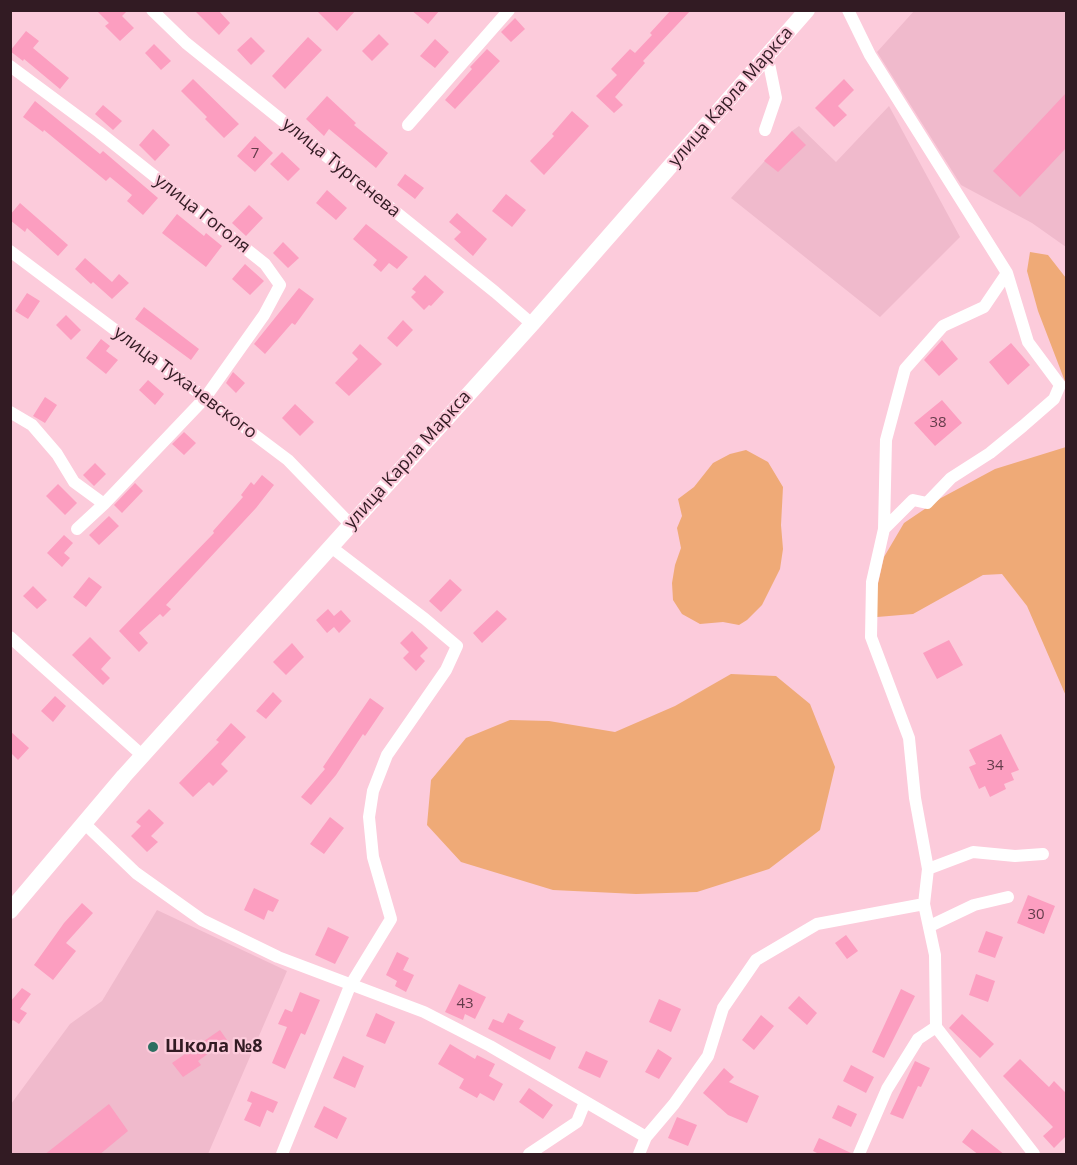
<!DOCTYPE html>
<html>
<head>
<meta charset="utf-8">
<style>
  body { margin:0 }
  #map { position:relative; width:1077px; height:1165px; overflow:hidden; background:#fccbdb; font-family:"Open Sans",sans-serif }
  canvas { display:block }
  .frame { position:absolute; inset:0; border:12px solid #321b23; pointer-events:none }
</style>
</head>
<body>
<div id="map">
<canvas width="1077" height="1165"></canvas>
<div class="frame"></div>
</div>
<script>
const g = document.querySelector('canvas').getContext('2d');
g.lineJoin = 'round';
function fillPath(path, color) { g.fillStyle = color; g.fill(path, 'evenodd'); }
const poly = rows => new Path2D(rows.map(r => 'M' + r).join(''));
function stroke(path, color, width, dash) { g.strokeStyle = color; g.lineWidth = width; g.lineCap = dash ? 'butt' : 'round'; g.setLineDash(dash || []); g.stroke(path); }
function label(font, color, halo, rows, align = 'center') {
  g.font = font + ' "Open Sans",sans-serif'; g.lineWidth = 4.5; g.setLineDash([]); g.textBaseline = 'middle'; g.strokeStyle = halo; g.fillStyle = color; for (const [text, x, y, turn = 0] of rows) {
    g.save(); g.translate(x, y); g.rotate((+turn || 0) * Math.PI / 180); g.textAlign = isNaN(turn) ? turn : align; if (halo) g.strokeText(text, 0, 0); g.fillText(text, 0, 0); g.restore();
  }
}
fillPath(poly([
  [914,11,1066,11,1066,247,1032,223,961,185,877,52],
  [889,106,960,237,880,317,731,198,792,131,799,126,836,162],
  [157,910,287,971,208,1154,11,1154,11,1104,70,1024,102,1001]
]), '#f0bacc');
fillPath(poly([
  [1030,252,1048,255,1066,278,1066,384,1038,311,1027,271],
  [1066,447,1066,696,1027,606,1002,574,983,575,913,614,877,617,875,597,884,557,904,523,941,498,995,469],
  [746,450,768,462,783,487,781,525,783,549,780,569,762,605,747,620,739,625,723,622,700,624,682,614,673,600,672,583,675,565,681,548,677,528,682,516,678,499,694,487,713,463,730,454],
  [731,674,776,676,810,704,835,767,820,830,769,869,697,892,636,894,553,890,461,862,427,825,431,780,466,738,510,720,549,721,615,732,675,706]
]), '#efaa77');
fillPath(poly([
  [96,10,128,10,122,16,134,28,120,41,105,26,109,23],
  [194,10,218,10,230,23,219,35],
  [316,10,356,10,337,31],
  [411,10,440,10,428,24],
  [671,10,691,10,643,61,645,63,615,97,623,105,614,113,596,96,617,75,611,69,630,49,635,53,652,35,650,33],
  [515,18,525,29,511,42,501,32],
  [26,31,39,41,33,48,69,78,60,89,24,59,23,61,10,51],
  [379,34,389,44,372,61,362,51],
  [251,37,265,51,251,65,237,50],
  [308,37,322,50,285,89,272,76],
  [435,39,449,52,435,68,420,56],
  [154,44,171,61,161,70,145,53],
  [487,49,500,61,455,109,445,100,472,69,470,67],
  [193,79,239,124,224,138,205,119,207,117,181,91],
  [844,79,854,90,838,106,847,115,834,127,815,108],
  [1066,93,1066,148,1020,197,993,171],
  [327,96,356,123,354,125,388,153,376,168,329,129,324,136,306,119],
  [35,101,100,154,103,151,158,198,143,215,127,201,132,195,110,177,106,181,44,130,43,132,23,117],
  [103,105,122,121,113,130,95,114],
  [572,111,589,126,544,175,530,161,554,136,552,134],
  [153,129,170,145,155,161,139,145],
  [792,131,806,145,778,172,764,161],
  [255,136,273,153,255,172,237,156],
  [282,152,300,169,288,181,270,164],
  [405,174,424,188,415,199,397,185],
  [327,190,347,208,336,220,316,203],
  [506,194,526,210,512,227,492,211],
  [20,203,68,245,58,256,27,228,25,232,10,220,10,215],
  [249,205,263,218,246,236,232,223],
  [457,213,487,239,473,256,454,239,461,232,449,222],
  [177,214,204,236,206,233,222,246,206,267,162,233],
  [366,224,408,257,397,269,389,263,381,272,373,265,377,260,353,239],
  [283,242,299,258,288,268,273,253],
  [85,258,112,282,119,274,129,283,112,299,93,282,91,284,75,269],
  [245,264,264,281,250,295,232,279],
  [425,275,444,292,431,306,429,305,424,310,411,297,416,292,412,289],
  [299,288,314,299,295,325,292,323,265,354,254,344],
  [27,293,40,301,28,319,15,311],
  [144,307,199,349,191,360,135,319],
  [66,315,81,330,71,340,56,325],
  [403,320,413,330,397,347,387,338],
  [101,339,110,346,106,351,118,360,106,374,86,358],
  [942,340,958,359,939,376,924,360],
  [1011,343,1030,365,1008,385,989,362],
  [360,344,382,364,349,396,335,383,358,359,352,353],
  [233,372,245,383,236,393,226,383],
  [148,380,164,394,155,405,139,390],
  [45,397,57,405,45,423,33,416],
  [942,400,962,423,935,446,914,423],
  [295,404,314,422,300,436,282,418],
  [184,432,196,443,184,455,172,444],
  [95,463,106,474,94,486,83,475],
  [262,475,274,485,256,508,166,605,171,609,163,617,160,614,139,633,148,643,139,652,119,631,214,533,213,531,243,497,241,495,251,482,254,485],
  [135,483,143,491,122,513,114,505],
  [58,484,77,503,65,515,46,496],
  [109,516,119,526,99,545,89,535],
  [64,535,73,543,64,553,70,558,62,567,47,553],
  [89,577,102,587,86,607,73,597],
  [450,579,462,590,441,612,429,601],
  [33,586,47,600,37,609,23,596],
  [328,609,334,616,341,610,351,621,339,633,334,627,327,633,316,620],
  [497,610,507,619,482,643,473,633],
  [412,631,428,648,420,656,425,661,416,671,403,658,409,652,400,643],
  [90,637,111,658,101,669,110,678,103,685,72,655],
  [949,640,963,665,937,679,923,653],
  [292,643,304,657,286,675,273,662],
  [273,692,282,701,266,719,256,711],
  [55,696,66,706,53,722,41,711],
  [370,698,384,708,365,736,363,734,336,775,311,805,301,797,325,769,323,767],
  [231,723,246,737,221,764,228,771,213,786,209,782,193,797,179,783,219,742,216,740],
  [10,731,29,748,18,760,10,752],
  [1001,734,1019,770,1011,773,1014,780,1004,784,1006,789,990,797,985,786,979,789,969,767,976,764,969,750],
  [149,809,164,823,151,836,158,842,147,852,131,836,141,826,136,822],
  [330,817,344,828,324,854,310,844],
  [254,888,279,900,273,912,268,910,264,920,244,910],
  [1028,895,1055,906,1044,934,1017,923],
  [82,903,93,913,66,943,76,951,53,980,34,965,64,923],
  [328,927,349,937,335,964,315,955],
  [986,931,1003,937,995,958,978,952],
  [846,935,858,951,847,959,835,943],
  [397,952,409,958,403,970,414,975,406,992,395,986,397,981,386,975],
  [976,974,995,981,988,1002,969,995],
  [459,984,486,997,475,1019,465,1014,463,1020,445,1012],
  [22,988,31,994,20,1009,27,1013,19,1024,13,1020,10,1023,10,1002],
  [901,989,915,996,884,1058,872,1052],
  [300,992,320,1000,305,1035,301,1033,285,1069,272,1063,287,1027,278,1024,285,1009,292,1012],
  [799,996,817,1013,807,1025,788,1008],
  [659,999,681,1009,671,1032,649,1022],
  [376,1013,395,1022,385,1044,366,1036],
  [508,1013,524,1021,519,1029,556,1047,550,1060,488,1029,493,1019,503,1023],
  [962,1014,994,1044,980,1058,949,1028],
  [761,1015,774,1026,754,1050,742,1040],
  [220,1030,227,1040,198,1061,201,1065,183,1077,172,1063],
  [450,1044,475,1059,477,1055,495,1064,489,1076,503,1084,494,1101,480,1093,477,1098,459,1088,464,1079,438,1064],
  [658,1049,672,1058,659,1079,645,1072],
  [586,1051,608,1061,600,1078,578,1068],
  [343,1056,364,1066,355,1088,333,1078],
  [1020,1059,1049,1087,1054,1081,1066,1093,1066,1136,1054,1148,1043,1136,1053,1127,1003,1076],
  [915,1061,930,1068,921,1087,918,1086,903,1119,890,1114],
  [851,1065,874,1077,866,1093,843,1081],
  [724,1068,734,1077,729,1082,759,1096,747,1123,728,1115,703,1093],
  [529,1088,553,1105,543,1119,519,1102],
  [251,1091,278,1102,273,1113,267,1110,260,1127,244,1120,252,1103,247,1101],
  [109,1104,128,1131,99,1155,44,1155],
  [838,1105,857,1114,851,1127,832,1118],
  [324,1106,347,1118,337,1139,314,1127],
  [677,1117,697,1125,688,1146,668,1138],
  [972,1129,1005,1155,979,1155,962,1142],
  [819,1138,851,1153,851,1155,821,1155,813,1151]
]), '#fc9ec0');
stroke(poly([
  [152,10,186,43,495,292,532,324],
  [848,10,870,55,1007,273,1028,342,1060,385,1054,399,1023,426,990,453,951,478,927,503,913,500,884,529],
  [10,66,99,132,265,264,280,285,264,315,205,398,104,504,77,529],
  [408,125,509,10],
  [765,130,776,98,767,54],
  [10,251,288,460,350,524],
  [10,412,32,425,57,454,74,482,104,504],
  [10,637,143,756],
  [85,824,136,873,202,920,278,957,424,1012,490,1046,646,1137],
  [928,869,973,852,1015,856,1043,854],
  [930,926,974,905,1008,897],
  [936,1027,1034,1154],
  [282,1154,350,986,391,919,373,857,369,817,373,791,387,755,446,670,457,646,425,619,331,547],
  [529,1154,577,1122,585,1102],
  [639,1154,646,1137,674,1104,708,1056,723,1008,756,960,817,924,924,904],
  [859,1154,887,1089,918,1039,936,1027,935,955,924,904,928,869,915,798,909,738,871,637,872,582,884,529,886,440,905,369,943,326,984,307,1007,273]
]), '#fff', 12);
stroke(poly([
  [10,911,124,776,532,324,807,10]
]), '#fff', 16);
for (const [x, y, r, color] of [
  [153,1047,6,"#2c6f61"]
]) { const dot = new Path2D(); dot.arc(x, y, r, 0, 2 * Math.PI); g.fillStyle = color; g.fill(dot); stroke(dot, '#fccbdb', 2); }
label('15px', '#643c4a', null, [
  ["7",255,154],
  ["38",938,423],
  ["34",995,766],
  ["30",1036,915],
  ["43",465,1004]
]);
label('18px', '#321b23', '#fccbdb', [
  ["улица Карла Маркса",731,97,-49],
  ["улица Тургенева",341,168,39],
  ["улица Гоголя",202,214,38],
  ["улица Тухачевского",185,383,37],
  ["улица Карла Маркса",408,460,-48]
]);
label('bold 18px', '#321b23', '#fccbdb', [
  ["Школа №8",165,1047]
], 'left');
</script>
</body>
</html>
